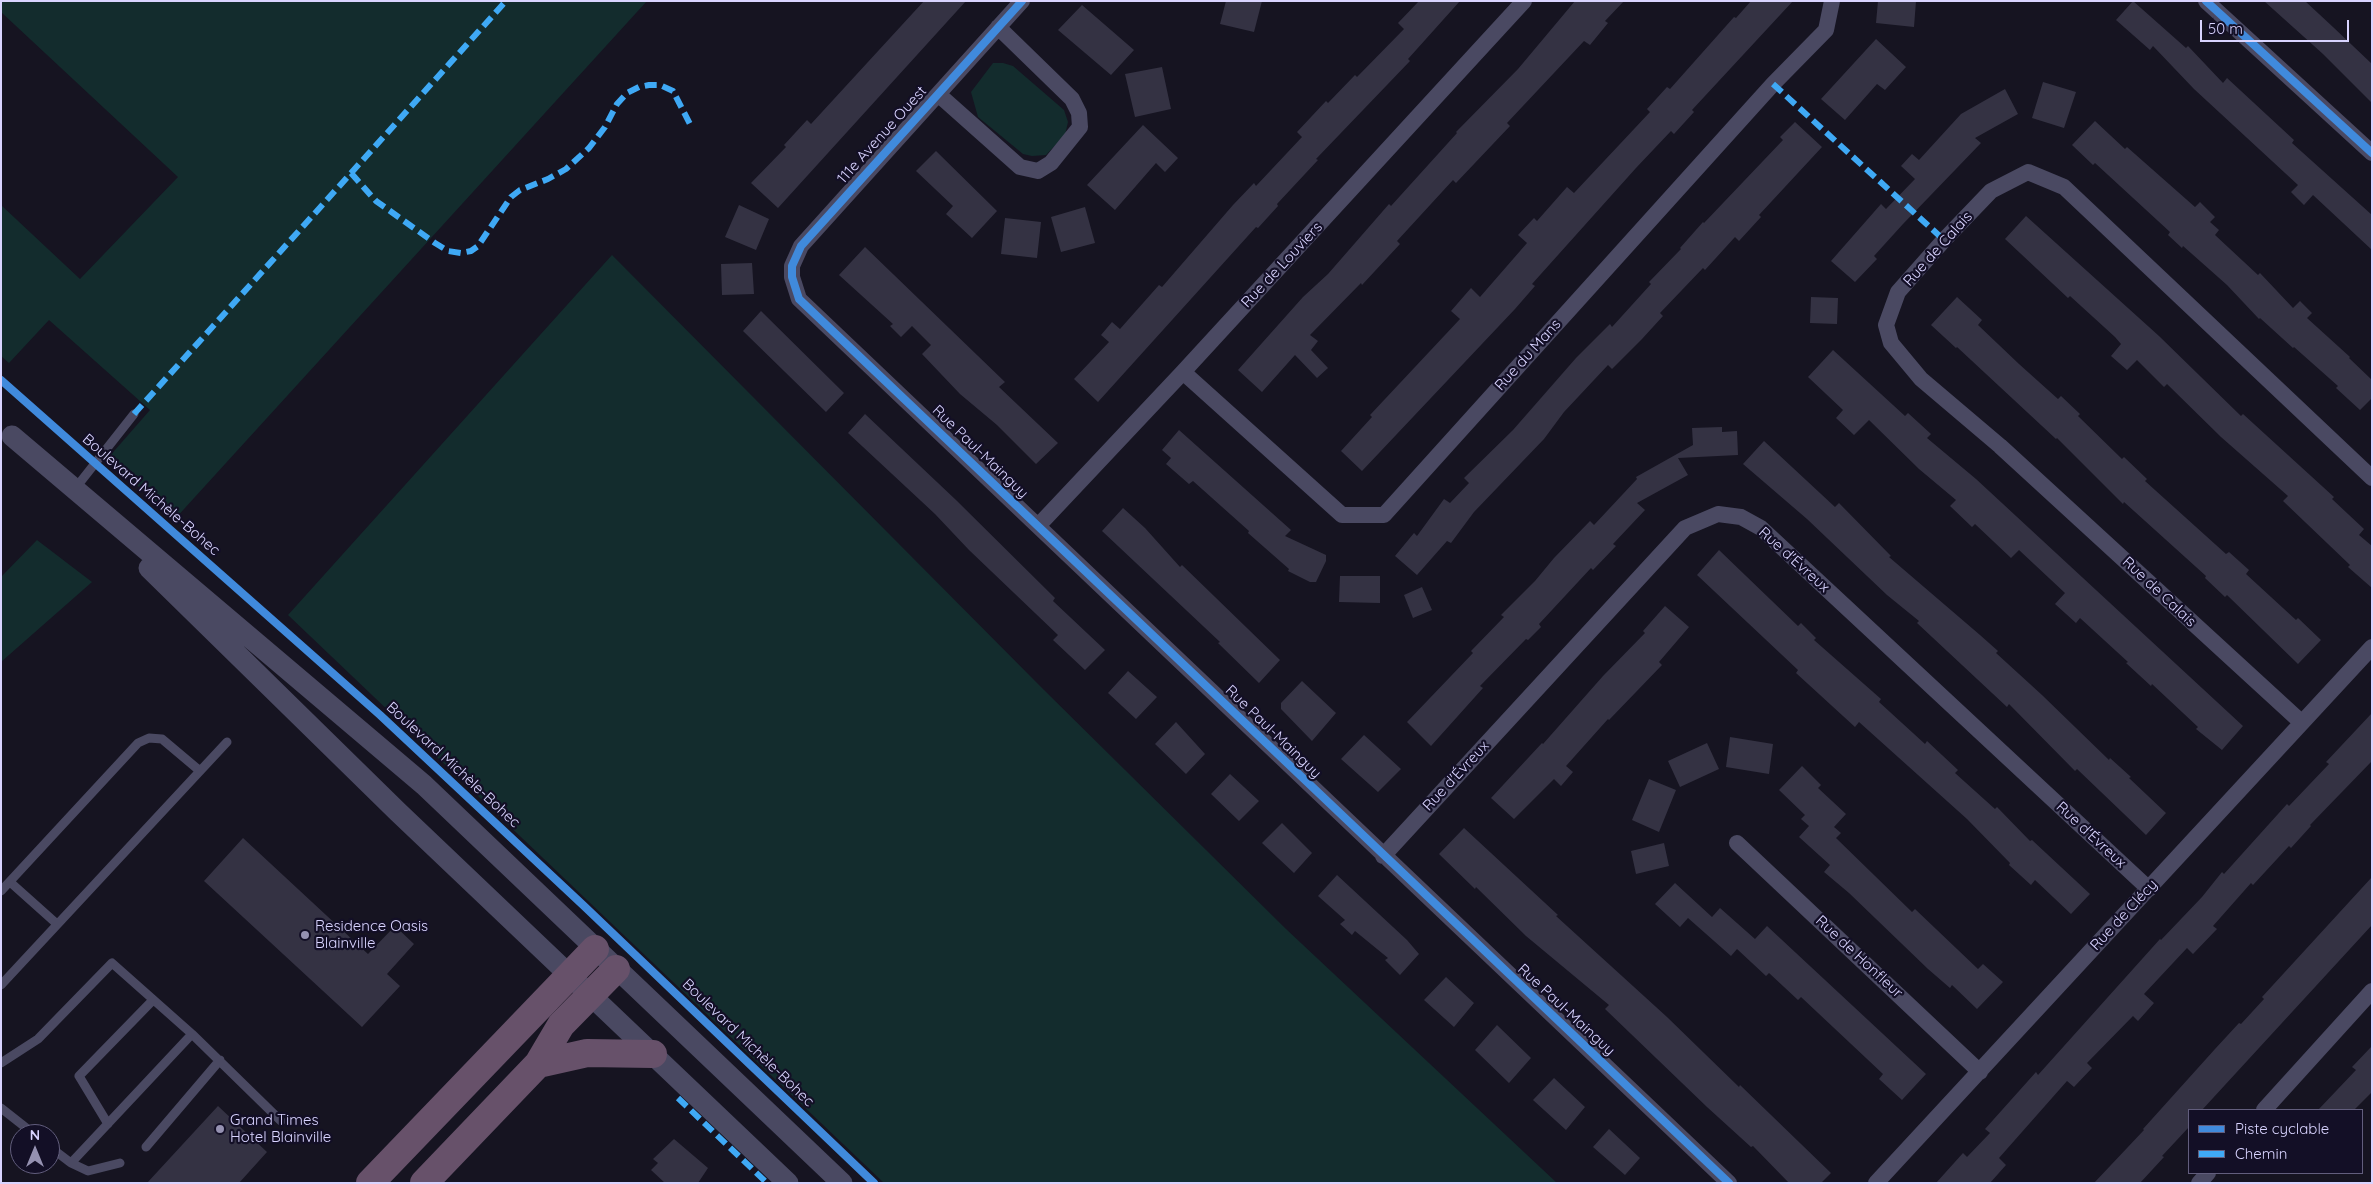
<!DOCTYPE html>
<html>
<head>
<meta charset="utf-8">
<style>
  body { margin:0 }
  #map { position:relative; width:2373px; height:1184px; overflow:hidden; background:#161421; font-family:Quicksand,sans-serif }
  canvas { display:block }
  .frame { position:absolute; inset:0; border:2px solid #d9d4ff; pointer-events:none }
  .legend { position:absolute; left:2188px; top:1109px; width:175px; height:65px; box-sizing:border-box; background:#130f26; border:1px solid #625e7d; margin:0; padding:6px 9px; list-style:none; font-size:15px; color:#d9d4ff }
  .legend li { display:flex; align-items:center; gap:10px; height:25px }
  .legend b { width:25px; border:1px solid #625e7d }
  .north { position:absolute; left:10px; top:1124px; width:50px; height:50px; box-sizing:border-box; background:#130f26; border:1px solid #625e7d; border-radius:50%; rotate:0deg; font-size:14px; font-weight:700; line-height:20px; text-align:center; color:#d9d4ff }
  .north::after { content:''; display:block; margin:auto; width:18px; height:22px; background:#9591b1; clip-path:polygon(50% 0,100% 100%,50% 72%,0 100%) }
  .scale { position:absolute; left:2200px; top:20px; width:149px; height:22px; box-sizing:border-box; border:2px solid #d9d4ff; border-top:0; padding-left:6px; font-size:15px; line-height:18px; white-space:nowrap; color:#d9d4ff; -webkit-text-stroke:4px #130f26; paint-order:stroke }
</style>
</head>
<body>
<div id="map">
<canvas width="2373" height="1184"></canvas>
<div class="frame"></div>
<ul class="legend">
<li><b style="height:6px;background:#408adc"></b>Piste cyclable</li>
<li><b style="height:6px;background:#3fa9f5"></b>Chemin</li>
</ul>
<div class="north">N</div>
<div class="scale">50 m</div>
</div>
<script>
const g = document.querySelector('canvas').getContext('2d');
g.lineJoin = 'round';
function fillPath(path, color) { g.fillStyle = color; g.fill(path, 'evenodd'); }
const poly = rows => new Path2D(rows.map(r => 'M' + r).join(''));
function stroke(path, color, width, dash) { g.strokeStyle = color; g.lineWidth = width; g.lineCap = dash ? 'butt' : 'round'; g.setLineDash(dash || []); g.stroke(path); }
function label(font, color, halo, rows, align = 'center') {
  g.font = font + ' Quicksand,sans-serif'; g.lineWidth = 4.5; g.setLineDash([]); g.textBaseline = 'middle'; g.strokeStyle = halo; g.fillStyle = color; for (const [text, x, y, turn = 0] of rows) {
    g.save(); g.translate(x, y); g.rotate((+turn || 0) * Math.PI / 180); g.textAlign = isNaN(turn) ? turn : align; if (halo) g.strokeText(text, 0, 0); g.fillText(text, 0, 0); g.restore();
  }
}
fillPath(poly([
  [1,1,647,1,174,520,108,458,150,410,49,320,9,363,1,356,1,205,80,279,178,177,1,12],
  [993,63,1003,63,1013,66,1064,110,1068,122,1065,135,1046,155,1032,156,1023,154,978,117,971,92],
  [612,255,1043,689,1286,929,1557,1183,884,1183,288,615],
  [37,540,92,582,1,662,1,577]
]), '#132c2d');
fillPath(poly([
  [924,1,966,1,778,208,751,183,786,147,784,145,807,120,811,124],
  [1226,1,1262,1,1254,32,1220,24],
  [1419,1,1460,1,1408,59,1410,61,1316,159,1318,160,1277,204,1278,206,1258,228,1256,227,1098,402,1074,379,1109,342,1101,335,1112,322,1120,329,1159,285,1162,287,1233,205,1254,183,1256,186,1302,137,1297,132,1326,101,1328,103,1355,75,1357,77,1404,29,1398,23],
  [1575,1,1624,1,1605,21,1608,23,1590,45,1584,41,1507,123,1510,126,1456,183,1453,180,1397,241,1400,244,1362,285,1361,283,1310,335,1318,341,1311,350,1328,368,1317,378,1295,355,1262,392,1238,370,1303,297,1328,274,1389,204,1391,206,1457,133,1456,132,1518,69],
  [1751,1,1793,1,1692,110,1694,112,1674,134,1671,131,1636,168,1532,284,1535,286,1515,309,1362,471,1341,451,1372,417,1370,415,1460,319,1451,311,1471,288,1480,297,1527,243,1518,235,1534,218,1537,221,1567,187,1574,193,1650,112,1647,109,1667,87,1670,89,1734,17,1736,18],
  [1878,1,1916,1,1914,27,1876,23],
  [2133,1,2186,48,2188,46,2223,83,2227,78,2294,140,2292,143,2372,215,2372,250,2313,195,2304,205,2291,192,2298,185,2194,89,2153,46,2150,50,2116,20],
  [2264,1,2305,1,2333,27,2372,64,2372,103,2323,54],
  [1082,5,1134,50,1111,75,1058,30],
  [1876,39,1906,67,1885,90,1877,84,1845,120,1821,99],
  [1162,67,1171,109,1135,117,1125,74],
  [2043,82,2076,92,2064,128,2032,118],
  [2005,89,2018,114,1975,138,1981,143,1903,224,1874,256,1877,259,1855,282,1831,261,1881,204,1886,209,1915,179,1901,166,1912,154,1919,160,1961,114],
  [2095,121,2125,149,2127,147,2195,207,2200,202,2215,217,2210,222,2219,230,2215,235,2258,275,2260,273,2293,308,2300,301,2312,313,2307,318,2350,357,2349,358,2372,380,2372,398,2360,410,2336,388,2338,386,2294,347,2293,348,2260,318,2259,319,2227,285,2183,246,2182,248,2168,235,2170,232,2095,163,2093,165,2072,145],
  [1795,122,1822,147,1759,215,1761,217,1739,241,1735,237,1705,270,1703,268,1660,313,1663,316,1642,339,1612,369,1608,365,1564,412,1544,439,1474,512,1451,543,1447,541,1417,575,1395,556,1414,533,1417,536,1444,499,1450,503,1469,483,1464,478,1513,430,1576,358,1610,324,1612,327,1651,284,1649,282,1681,249,1680,248,1703,222,1704,223,1783,140,1780,137],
  [1143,125,1178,158,1165,172,1156,163,1115,210,1087,185],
  [936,151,997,211,972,238,946,214,953,206,916,171],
  [739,205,769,219,756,250,725,237],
  [1085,207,1095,243,1061,252,1051,217],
  [2026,216,2159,336,2241,416,2243,414,2334,497,2332,499,2364,529,2359,535,2372,546,2372,588,2348,567,2350,565,2283,501,2288,496,2221,437,2167,384,2164,387,2137,360,2127,370,2111,356,2121,344,2115,337,2070,296,2068,298,2005,239],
  [1005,218,1041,222,1037,258,1001,254],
  [865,247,1005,382,999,387,1058,443,1036,464,997,425,960,394,922,354,931,345,912,326,901,337,890,326,893,324,839,275],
  [752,263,754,294,722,295,721,264],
  [1811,297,1838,298,1837,324,1810,323],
  [1957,297,1982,320,1978,325,2019,364,2058,399,2061,396,2080,414,2078,416,2122,459,2124,457,2147,479,2145,481,2226,554,2229,552,2249,570,2246,574,2296,620,2298,618,2321,640,2298,664,2227,595,2225,597,2205,578,2206,576,2124,502,2123,504,2057,438,2056,439,1957,347,1956,348,1931,325],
  [761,311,844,393,826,412,743,331],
  [1833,350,1905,416,1908,413,1931,434,1927,438,1976,479,2243,726,2222,750,2196,729,2198,727,2152,684,2151,686,2126,663,2128,662,2080,618,2076,623,2055,604,2065,593,2019,550,2011,558,1975,524,1972,527,1950,506,1956,500,1919,469,1869,420,1854,435,1836,418,1843,410,1808,377],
  [865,414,956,500,1055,598,1053,601,1105,650,1085,670,1053,640,1058,635,969,550,935,514,848,433],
  [1722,427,1722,432,1737,431,1738,455,1678,458,1688,475,1637,503,1645,510,1613,544,1616,546,1593,570,1591,568,1539,624,1541,627,1528,640,1526,639,1480,686,1483,688,1431,746,1407,722,1473,653,1471,651,1504,617,1501,615,1535,581,1554,558,1590,521,1594,525,1637,479,1636,477,1693,445,1692,428],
  [1179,430,1291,530,1285,536,1326,555,1326,561,1316,582,1310,582,1288,571,1289,569,1248,533,1249,531,1193,481,1189,484,1166,464,1171,458,1162,450],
  [1764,441,1835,507,1839,503,1891,556,1889,557,1980,635,1998,651,1996,653,2042,695,2109,760,2110,758,2131,777,2129,778,2166,813,2146,835,2077,769,2075,771,2009,704,2007,707,1917,623,1919,621,1887,595,1807,519,1743,464],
  [1123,508,1145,528,1180,567,1182,565,1280,660,1259,683,1218,643,1220,642,1102,531],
  [1719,550,1798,626,1801,623,1816,638,1814,640,1881,699,1879,702,1925,744,1927,741,1958,770,1955,773,1995,809,1997,807,2030,841,2032,840,2090,894,2071,914,2035,880,2031,885,2009,865,2010,863,1967,819,1859,722,1855,727,1796,673,1798,670,1697,575],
  [1340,576,1380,576,1380,603,1339,602],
  [1422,587,1432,610,1413,618,1404,595],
  [1665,606,1689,627,1659,662,1662,665,1609,720,1608,719,1566,766,1573,772,1561,786,1554,779,1514,819,1491,798,1542,743,1543,744,1603,676,1645,633,1643,631],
  [1128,671,1157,697,1136,719,1108,693],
  [1302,681,1336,713,1312,741,1281,709,1281,703],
  [2372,713,2372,761,2310,825,2311,826,2291,848,2289,846,2253,885,2251,883,2213,926,2217,929,2193,954,2187,948,2144,994,2154,1003,2138,1021,2133,1016,2087,1063,2092,1068,2074,1087,2067,1081,1999,1158,2006,1165,1990,1183,1936,1183,1963,1153,1967,1157,1990,1133,1985,1129,2036,1072,2038,1075,2160,939,2161,940,2202,897,2222,872,2224,874,2287,804,2289,806,2329,764,2326,762],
  [1176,722,1205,754,1186,774,1155,744],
  [1364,735,1401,769,1378,792,1341,759],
  [1730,737,1773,744,1769,774,1726,767],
  [1707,743,1719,769,1680,787,1668,761],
  [1802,766,1821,785,1818,788,1846,814,1834,827,1841,833,1836,838,1912,912,1915,909,1978,969,1983,964,2003,982,1977,1009,1952,985,1950,988,1928,969,1849,893,1824,872,1830,865,1799,837,1809,826,1801,819,1805,815,1779,790],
  [1230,774,1259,801,1239,821,1211,794],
  [1649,779,1676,790,1659,832,1632,820],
  [1282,823,1312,853,1294,873,1262,843],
  [1464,828,1558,915,1556,916,1667,1017,1739,1087,1740,1085,1831,1173,1821,1183,1789,1183,1753,1146,1751,1147,1707,1107,1605,1009,1609,1005,1526,936,1476,887,1475,889,1439,854],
  [243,838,368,954,395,926,414,944,387,974,400,986,362,1027,204,881],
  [1664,843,1669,866,1636,874,1631,851],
  [1337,875,1407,940,1419,954,1400,975,1385,960,1388,958,1355,931,1352,935,1340,924,1345,920,1318,896],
  [2372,877,2372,925,2202,1110,2189,1110,2189,1127,2162,1156,2164,1157,2140,1183,2094,1183,2144,1130,2143,1129,2215,1049,2239,1023,2241,1024,2264,999,2262,997],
  [1675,883,1712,917,1720,908,1755,939,1767,926,1926,1074,1902,1100,1879,1079,1883,1074,1801,997,1798,1000,1769,973,1766,976,1737,949,1731,956,1688,918,1680,927,1655,904],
  [1446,977,1474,1003,1454,1027,1424,1000],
  [1497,1025,1531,1058,1509,1083,1475,1050],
  [2372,1046,2372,1092,2354,1110,2318,1110,2356,1070,2352,1067],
  [1554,1078,1585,1107,1566,1130,1533,1100],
  [218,1106,267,1152,239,1183,147,1183],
  [1609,1129,1640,1158,1625,1175,1593,1147],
  [674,1139,708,1168,698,1183,665,1183,651,1170,658,1163,653,1159]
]), '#343243');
stroke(poly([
  [74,490,134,414],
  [10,882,57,924],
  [1,891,138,743,149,738,162,739,200,771],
  [1,985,227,742],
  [1,1063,38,1039,112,963,192,1034],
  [1,1108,34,1134],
  [108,1124,79,1076,153,1000],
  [50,1147,71,1163,192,1034,281,1121],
  [146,1147,220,1060],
  [71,1163,88,1171,120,1163]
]), '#4a4962', 9);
stroke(poly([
  [1022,1,801,246,792,266,792,277,799,299,1729,1183],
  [2206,1,2372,153],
  [938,94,1020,167,1038,171,1051,163,1080,127,1079,113,1072,99,998,27],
  [1183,372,1342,515,1384,515,1773,84,1826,30,1832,1],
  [1038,526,1183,372,1524,1],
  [2301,722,2000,446,1921,379,1891,343,1886,325,1898,292,1944,240,1991,191,2028,172,2064,187,2372,478],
  [1737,843,1980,1072],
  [1383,856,1685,528,1718,514,1741,517,1761,528,2149,889],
  [2264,1110,2372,991],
  [1876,1183,2372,647],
  [2199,1183,2208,1173]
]), '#4a4962', 16);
stroke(poly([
  [12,436,424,785,842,1183],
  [149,568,398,812,788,1183]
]), '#4a4962', 21);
stroke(poly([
  [538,1064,587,1053,653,1054],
  [370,1183,595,949],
  [424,1183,538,1064,561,1025,616,969]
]), '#67516a', 28);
stroke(poly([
  [1773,84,1944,240],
  [351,173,376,201,435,243,448,251,461,253,471,251,478,246,511,197,520,190,548,179,566,169,589,148,605,127,617,104,627,93,639,87,649,85,660,85,673,91,691,126],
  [134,414,506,1],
  [678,1098,767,1183]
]), '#3fa9f5', 6, [12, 6]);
stroke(poly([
  [1022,1,801,246,792,266,792,277,799,299,1729,1183],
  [2206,1,2372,153],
  [1,380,380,715,584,906,874,1183]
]), '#408adc', 8);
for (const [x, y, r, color] of [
  [305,935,5,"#9591b1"],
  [220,1129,5,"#9591b1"]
]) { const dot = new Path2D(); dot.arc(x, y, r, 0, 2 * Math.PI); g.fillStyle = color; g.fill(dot); stroke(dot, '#130f26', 2); }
label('15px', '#d9d4ff', '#130f26', [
  ["111e Avenue Ouest",882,135,-48],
  ["Rue de Calais",1938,249,-48],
  ["Rue de Louviers",1282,265,-47],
  ["Rue du Mans",1528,355,-48],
  ["Rue Paul-Mainguy",980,452,44],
  ["Boulevard Michèle-Bohec",151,495,41],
  ["Rue d'Évreux",1794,560,42],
  ["Rue de Calais",2159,592,43],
  ["Rue Paul-Mainguy",1273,732,44],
  ["Boulevard Michèle-Bohec",453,765,43],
  ["Rue d'Évreux",1456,776,-47],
  ["Rue d'Évreux",2091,835,43],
  ["Rue de Clécy",2124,915,-47],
  ["Rue de Honfleur",1859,957,43],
  ["Rue Paul-Mainguy",1566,1010,43],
  ["Boulevard Michèle-Bohec",748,1043,44]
]);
label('15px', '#d9d4ff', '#130f26', [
  ["Residence Oasis",315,926],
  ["Blainville",315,943],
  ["Grand Times",230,1120],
  ["Hotel Blainville",230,1137]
], 'left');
</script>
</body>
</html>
